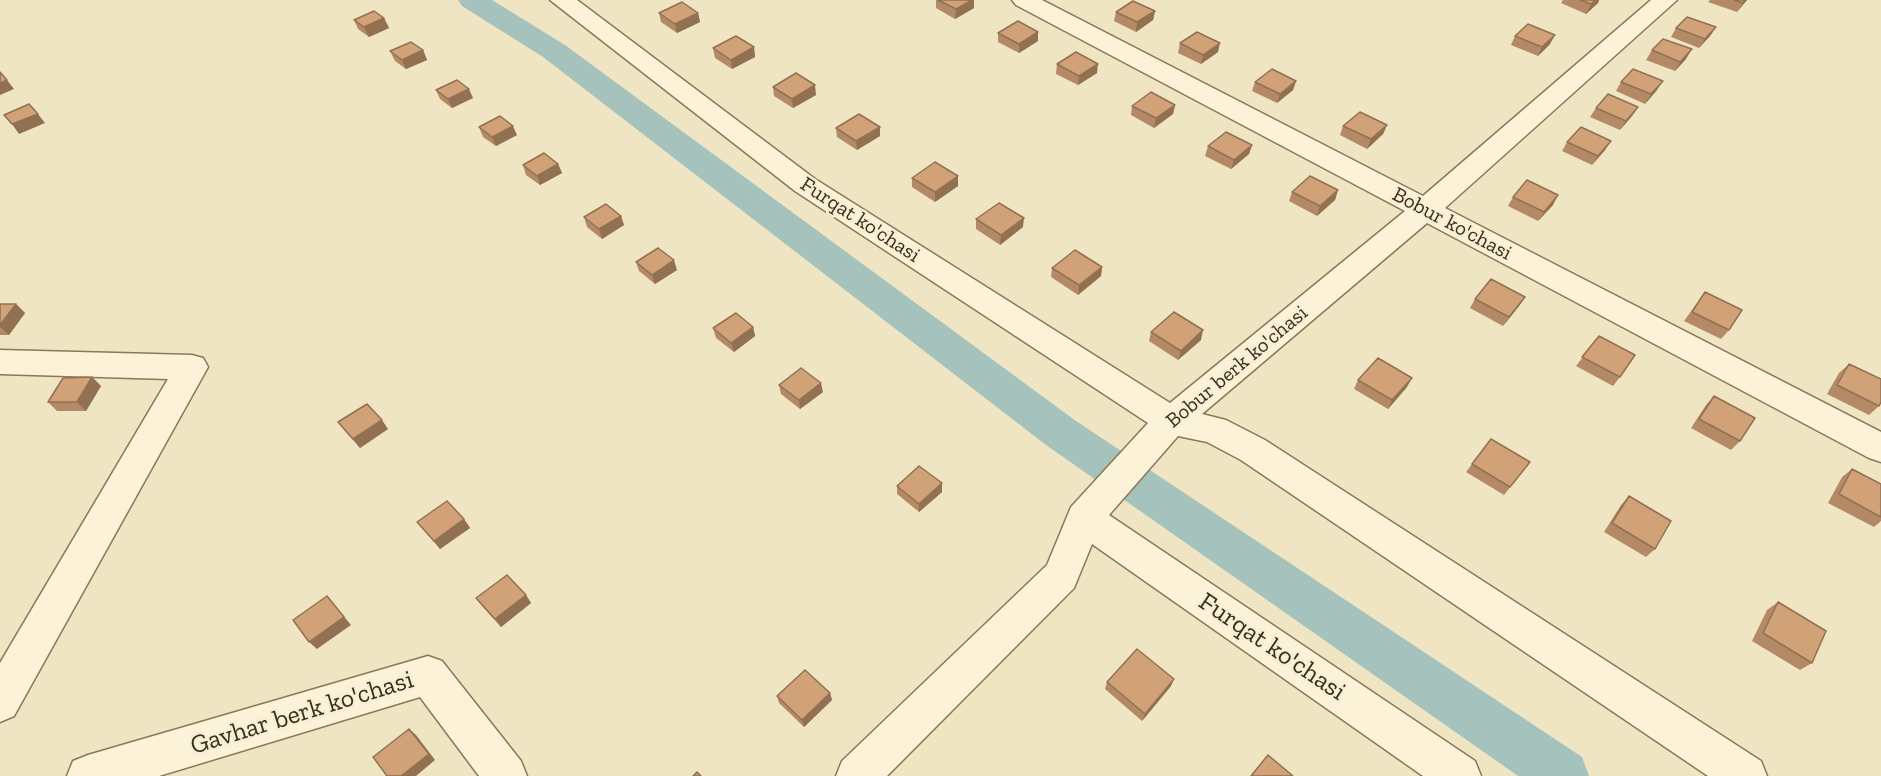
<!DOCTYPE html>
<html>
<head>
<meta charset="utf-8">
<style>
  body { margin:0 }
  canvas { display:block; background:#f0e5c3 }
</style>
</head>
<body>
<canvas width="1881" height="776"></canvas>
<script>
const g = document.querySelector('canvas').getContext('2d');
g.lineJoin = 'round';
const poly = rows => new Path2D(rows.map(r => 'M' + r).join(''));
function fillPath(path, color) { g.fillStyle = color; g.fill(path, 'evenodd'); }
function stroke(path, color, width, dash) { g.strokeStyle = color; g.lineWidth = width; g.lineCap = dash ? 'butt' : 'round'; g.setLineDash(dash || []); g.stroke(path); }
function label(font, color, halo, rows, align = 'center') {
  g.font = font + ' "Zilla Slab",serif'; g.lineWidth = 5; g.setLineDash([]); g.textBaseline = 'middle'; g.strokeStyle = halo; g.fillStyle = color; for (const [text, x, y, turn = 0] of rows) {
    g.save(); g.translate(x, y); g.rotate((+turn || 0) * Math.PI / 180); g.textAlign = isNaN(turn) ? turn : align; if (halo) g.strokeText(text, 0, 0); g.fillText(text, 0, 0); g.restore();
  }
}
fillPath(poly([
  [458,0,492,0,565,45,1076,421,1582,757,1589,776,1518,776,1046,445,543,57,462,6,458,0]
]), '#a5c3bc');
const minor = poly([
  [550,0,577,0,815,179,1170,403,1405,211,1016,5,1012,0,1042,0,1423,196,1651,0,1677,0,1445,208,1881,432,1881,462,1869,458,1427,223,1202,414,1226,420,1265,440,1761,761,1767,776,1708,776,1241,460,1207,442,1178,436,1109,515,1475,761,1481,776,1423,776,1092,544,1074,588,887,776,836,776,842,761,1047,565,1071,507,1148,423,795,191,550,0],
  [0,350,192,355,203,358,208,367,14,716,0,722,0,663,168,379,0,374,0,350],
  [428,656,442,661,521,761,527,776,479,776,420,697,159,776,67,776,73,761,88,755,428,656]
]);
stroke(minor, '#8c7758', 3);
fillPath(minor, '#fbf2d7');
fillPath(poly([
  [936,0,974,0,974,8,955,19,936,8],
  [1563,0,1599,0,1598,3,1586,14,1561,3],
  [1710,0,1747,0,1737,12,1708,2],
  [1155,11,1153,20,1136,32,1114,21,1116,12],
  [659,13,698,13,700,22,677,33,661,22],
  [384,18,389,28,369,37,358,29,354,20],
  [1716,27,1710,36,1699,48,1671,37,1676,28],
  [1038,32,1038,41,1019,53,998,42,998,33],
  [1515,36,1550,44,1538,56,1511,45],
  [1180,43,1218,52,1201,64,1178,53],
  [754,47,755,57,732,69,715,58,713,48],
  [423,50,427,60,406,69,395,61,390,51],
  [1652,50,1686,59,1675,71,1646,60],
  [1057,64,1097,73,1078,85,1056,74],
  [1296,81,1293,90,1277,103,1252,91,1255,82],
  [1621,82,1657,90,1645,104,1616,91],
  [773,87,816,95,793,108,774,96],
  [436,90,473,98,452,108,440,99],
  [1175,105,1173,114,1154,128,1131,115,1132,106],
  [1638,107,1632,116,1620,130,1590,117,1596,108],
  [1387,125,1383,134,1367,149,1340,135,1343,126],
  [479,127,517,135,496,146,483,137],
  [836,128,880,136,857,150,837,137],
  [1567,142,1605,150,1592,165,1562,151],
  [1252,145,1249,154,1231,169,1205,156,1208,146],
  [558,164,562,173,540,185,526,175,523,165],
  [912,178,958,186,935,202,912,187],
  [1338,190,1335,200,1317,216,1289,201,1292,192],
  [1513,197,1553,205,1538,221,1508,206],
  [621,216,624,225,602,239,587,227,584,217],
  [976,219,1023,227,1000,245,976,229],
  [636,262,677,270,655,284,639,271],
  [1102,267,1101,276,1078,295,1051,277,1052,268],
  [1705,292,1729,330,1721,339,1684,321],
  [1525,297,1519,306,1503,326,1470,308,1475,299],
  [0,304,16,304,25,313,9,335,0,335],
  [753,327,755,336,734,352,716,338,713,328],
  [1151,332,1201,340,1178,360,1149,341],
  [1599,336,1620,377,1613,386,1576,366],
  [1849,364,1879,406,1869,415,1827,394,1839,373],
  [92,377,101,386,86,411,57,411,48,402],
  [1358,380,1407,387,1388,409,1354,389],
  [779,385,823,392,800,409,781,394],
  [1714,396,1740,441,1731,450,1691,428,1706,405],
  [338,422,388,429,360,448,345,431],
  [1530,462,1504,495,1466,472,1472,464],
  [1852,469,1881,484,1881,521,1874,527,1828,503,1842,477],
  [942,483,942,492,919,512,897,494,897,486],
  [1629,496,1655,549,1646,557,1604,532,1621,505],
  [464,519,470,528,440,549,417,522],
  [526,595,531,603,501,627,482,606,476,598],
  [1778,602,1812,663,1800,670,1752,641,1767,610],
  [1107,682,1171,686,1142,721,1105,689],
  [830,693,832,700,804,727,779,703,777,696]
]), '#b48a66');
fillPath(poly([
  [972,0,974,0,974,8,955,19,956,9],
  [1596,0,1599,0,1598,3,1586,14,1591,4],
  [1745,0,1747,0,1737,12],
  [1155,11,1153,20,1136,32,1137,22],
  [698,13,700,22,677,33,675,24],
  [384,18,389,28,369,37,364,27],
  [1716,27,1710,36,1699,48,1705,39],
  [1038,32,1038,41,1019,53,1019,44],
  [1555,35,1550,44,1538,56,1542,47],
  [1220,43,1218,52,1201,64,1203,55],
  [754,47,755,57,732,69,731,60],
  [1692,49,1686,59,1675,71,1680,62],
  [423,50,427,60,406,69,402,60],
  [1098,64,1097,73,1078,85,1079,76],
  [7,80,14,89,0,95,0,83],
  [1296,81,1293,90,1277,103,1280,94],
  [1663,81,1657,90,1645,104,1651,94],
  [815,85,816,95,793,108,792,99],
  [469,89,473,98,452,108,448,99],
  [1175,105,1173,114,1154,128,1156,118],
  [1638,107,1632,116,1620,130,1626,121],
  [38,114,45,123,19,134,12,124],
  [1387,125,1383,134,1367,149,1371,139],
  [513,126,517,135,496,146,492,137],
  [880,127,880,136,857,150,856,141],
  [1611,141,1605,150,1592,165,1598,156],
  [1252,145,1249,154,1231,169,1234,160],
  [558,164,562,173,540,185,537,176],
  [958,176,958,186,935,202,935,192],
  [1338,190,1335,200,1317,216,1320,206],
  [1558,195,1553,205,1538,221,1544,212],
  [621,216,624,225,602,239,599,229],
  [1024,218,1023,227,1000,245,1001,235],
  [674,260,677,270,655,284,652,275],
  [1102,267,1101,276,1078,295,1079,285],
  [1525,297,1519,306,1503,326,1509,317],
  [16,304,25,313,9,335,0,327,0,325],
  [753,327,755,336,734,352,731,343],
  [1203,330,1201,340,1178,360,1181,351],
  [92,377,101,386,86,411,77,402],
  [1412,378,1407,387,1388,409,1392,400],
  [821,383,823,392,800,409,799,400],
  [382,420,388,429,360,448,353,439],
  [942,483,942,492,919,512,919,504],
  [464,519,470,528,440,549,434,541],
  [526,595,531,603,501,627,495,619],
  [327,596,351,625,317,649,309,642],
  [1174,679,1171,686,1142,721,1145,714],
  [830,693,832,700,804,727,802,720],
  [409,729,416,735,435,760,416,776,401,776]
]), '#927153');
const building = poly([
  [938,0,972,0,956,9,938,0],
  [1580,0,1596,0,1591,4,1580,0],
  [1734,0,1745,0,1743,3,1734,0],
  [1133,1,1155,11,1137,22,1116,12,1133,1],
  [682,2,698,13,675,24,659,13,682,2],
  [374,11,384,18,364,27,354,20,374,11],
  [1687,17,1716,27,1705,39,1676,28,1687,17],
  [1018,21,1038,32,1019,44,998,33,1018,21],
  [1528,24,1555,35,1542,47,1515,36,1528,24],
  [1197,32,1220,43,1203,55,1180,43,1197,32],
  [736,36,754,47,731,60,713,48,736,36],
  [1663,39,1692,49,1680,62,1652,50,1663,39],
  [411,42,423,50,402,60,390,51,411,42],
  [1076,52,1098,64,1079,76,1057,64,1076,52],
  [1272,69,1296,81,1280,94,1255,82,1272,69],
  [1633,69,1663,81,1651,94,1621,82,1633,69],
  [0,72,7,80,0,83,0,72],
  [796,73,815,85,792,99,773,87,796,73],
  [457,80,469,89,448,99,436,90,457,80],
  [1151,92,1175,105,1156,118,1132,106,1151,92],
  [1608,94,1638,107,1626,121,1596,108,1608,94],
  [29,104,38,114,12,124,4,115,29,104],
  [1360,112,1387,125,1371,139,1343,126,1360,112],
  [859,114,880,127,856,141,836,128,859,114],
  [500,116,513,126,492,137,479,127,500,116],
  [1581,127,1611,141,1598,156,1567,142,1581,127],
  [1226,132,1252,145,1234,160,1208,146,1226,132],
  [544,153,558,164,537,176,523,165,544,153],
  [935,162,958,176,935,192,912,178,935,162],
  [1310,176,1338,190,1320,206,1292,192,1310,176],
  [1527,180,1558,195,1544,212,1513,197,1527,180],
  [999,203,1024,218,1001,235,976,219,999,203],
  [606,204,621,216,599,229,584,217,606,204],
  [658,248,674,260,652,275,636,262,658,248],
  [1075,250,1102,267,1079,285,1052,268,1075,250],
  [1491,279,1525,297,1509,317,1475,299,1491,279],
  [1705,292,1742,310,1729,330,1692,312,1705,292],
  [0,304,16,304,0,325,0,304],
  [1174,312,1203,330,1181,351,1151,332,1174,312],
  [736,313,753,327,731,343,713,328,736,313],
  [1599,336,1635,355,1620,377,1582,357,1599,336],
  [1378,358,1412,378,1392,400,1358,380,1378,358],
  [1849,364,1881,379,1881,402,1879,406,1837,385,1849,364],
  [801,368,821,383,799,400,779,385,801,368],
  [92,377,77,402,48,402,63,378,92,377],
  [1714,396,1755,418,1740,441,1699,419,1714,396],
  [367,404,382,420,353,439,338,422,367,404],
  [1491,439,1530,462,1510,487,1472,464,1491,439],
  [919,466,942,483,919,504,897,486,919,466],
  [1852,469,1881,484,1881,517,1839,494,1852,469],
  [1629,496,1671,521,1655,549,1612,523,1629,496],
  [447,501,464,519,434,541,417,522,447,501],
  [507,575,526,595,495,619,476,598,507,575],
  [327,596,344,617,309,642,293,620,327,596],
  [1778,602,1826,631,1812,663,1763,633,1778,602],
  [1137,649,1174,679,1145,714,1107,682,1137,649],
  [805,670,830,693,802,720,777,696,805,670],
  [409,729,429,754,401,776,387,776,373,757,409,729],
  [1268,755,1293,776,1251,776,1268,755],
  [697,772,701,776,693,776,697,772]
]);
fillPath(building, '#d1a177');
stroke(building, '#927153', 1.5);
label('21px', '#3b2d1d', '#f7efd3', [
  ["Furqat ko'chasi",860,220,33],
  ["Bobur ko'chasi",1452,224,28],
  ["Bobur berk ko'chasi",1237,367,-40]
]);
label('26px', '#3b2d1d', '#f7efd3', [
  ["Furqat ko'chasi",1272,647,34],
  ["Gavhar berk ko'chasi",302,713,-17]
]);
</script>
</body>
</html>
